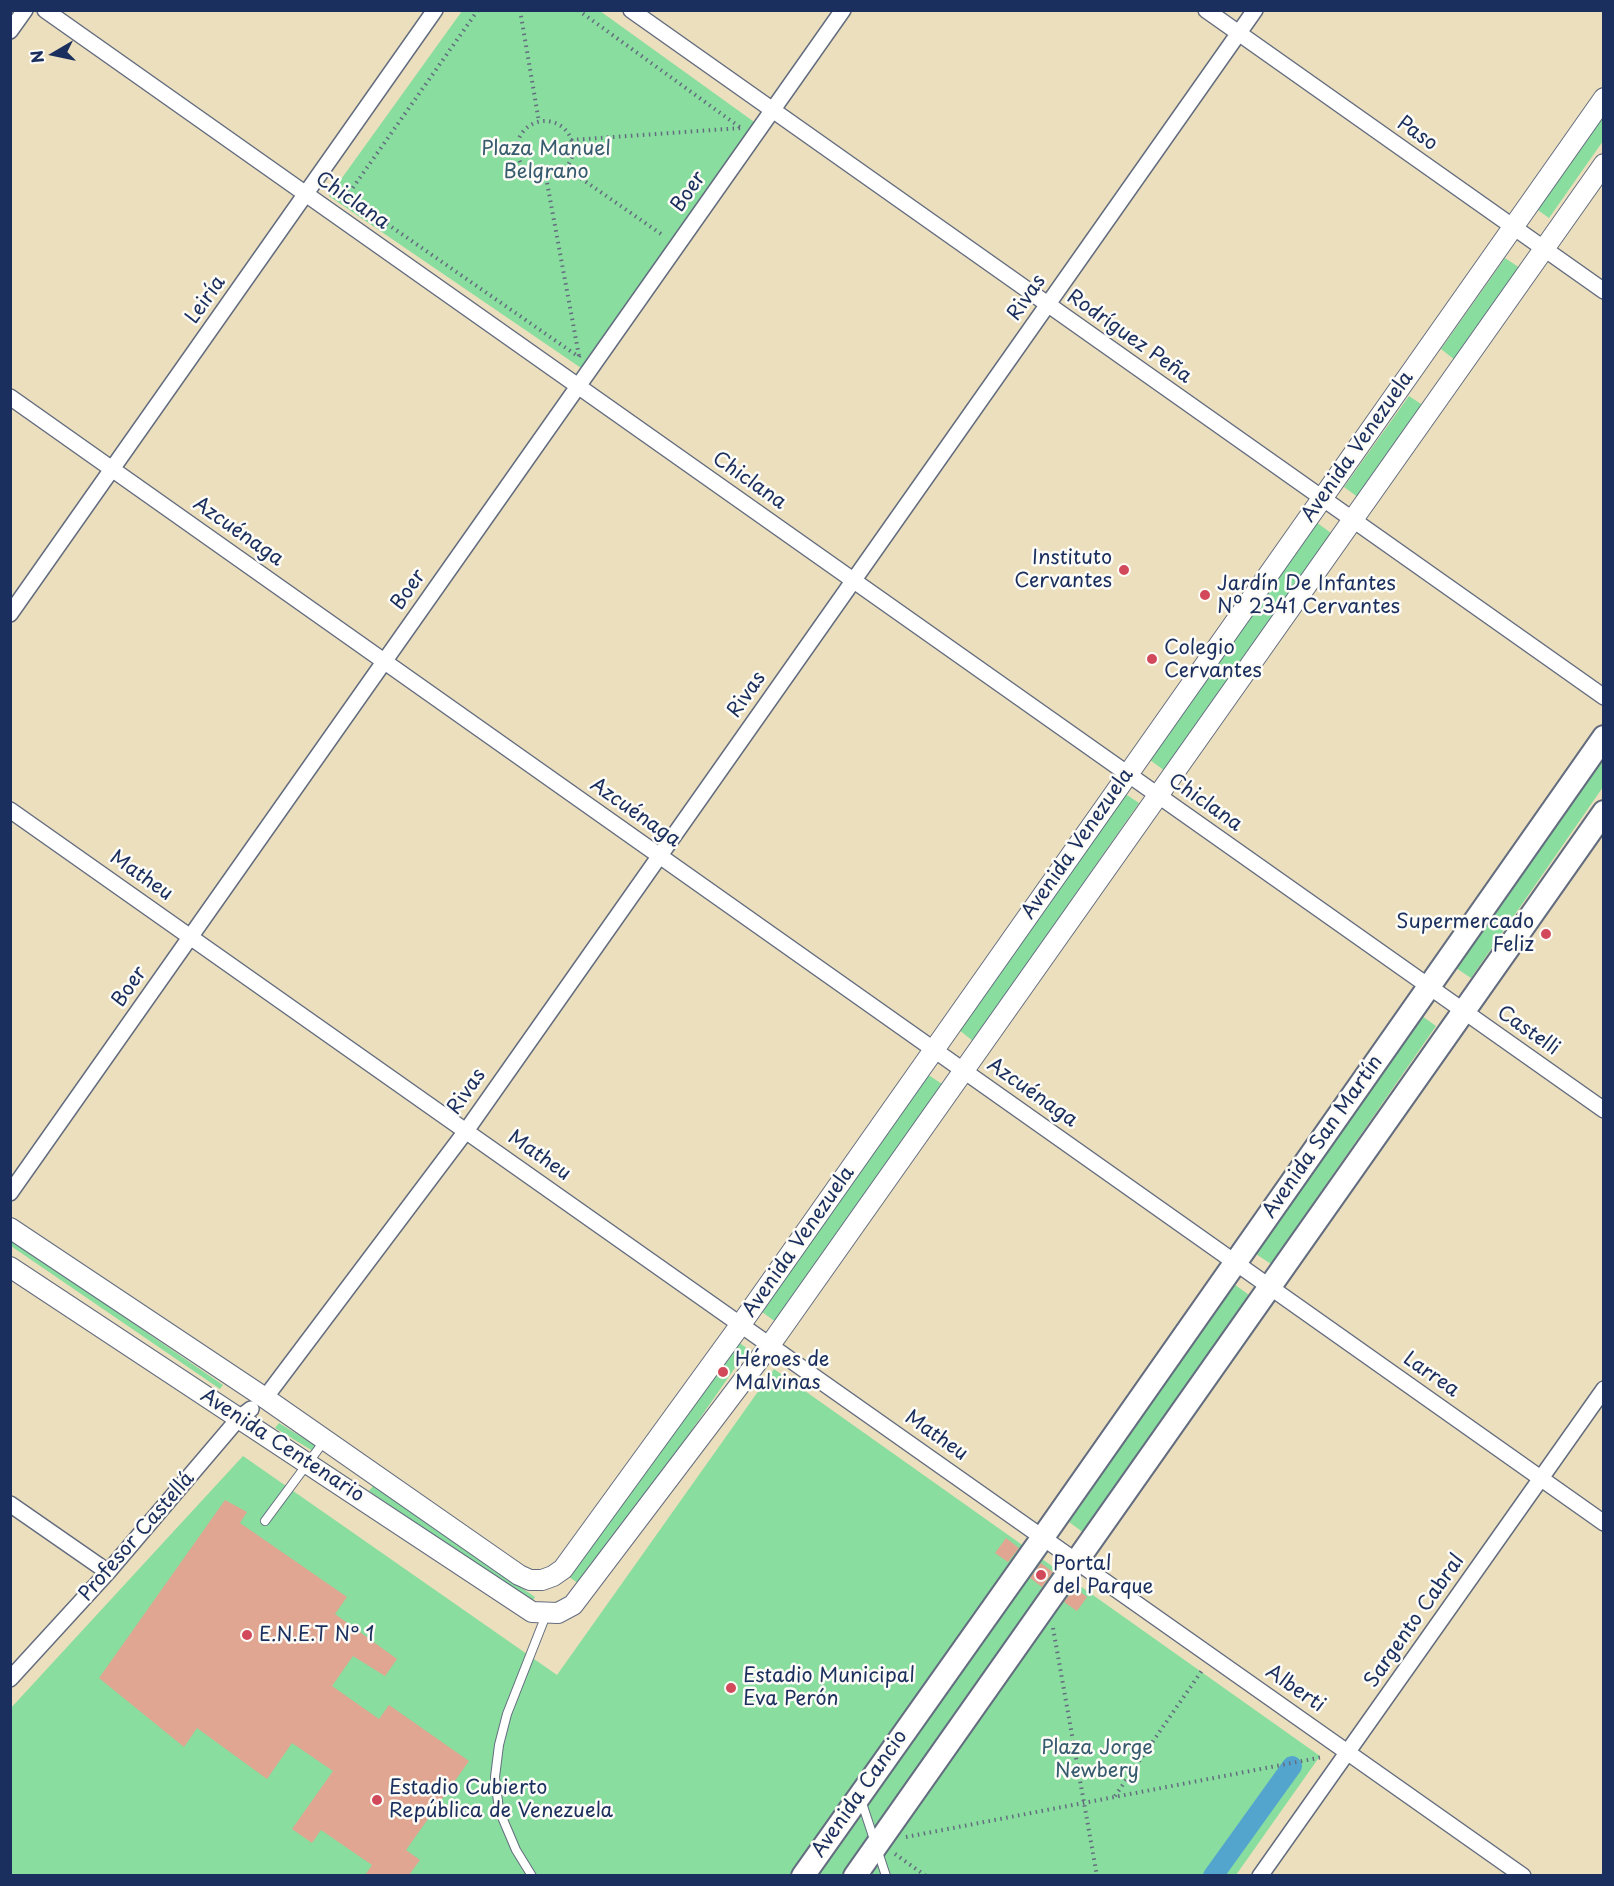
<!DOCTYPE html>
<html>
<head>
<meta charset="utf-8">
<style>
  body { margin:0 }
  #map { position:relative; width:1614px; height:1886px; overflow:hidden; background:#ecdfbd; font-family:"Playpen Sans",sans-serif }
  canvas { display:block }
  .frame { position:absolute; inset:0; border:12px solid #1b2f5e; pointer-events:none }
  .north { position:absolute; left:24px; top:24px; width:60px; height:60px; -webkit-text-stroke:4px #fdfcf7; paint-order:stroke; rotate:261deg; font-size:16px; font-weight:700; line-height:24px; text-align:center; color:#1b2f5e }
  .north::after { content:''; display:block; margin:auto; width:21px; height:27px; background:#1b2f5e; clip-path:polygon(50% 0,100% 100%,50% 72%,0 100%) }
</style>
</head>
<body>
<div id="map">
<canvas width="1614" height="1886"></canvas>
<div class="frame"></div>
<div class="north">N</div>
</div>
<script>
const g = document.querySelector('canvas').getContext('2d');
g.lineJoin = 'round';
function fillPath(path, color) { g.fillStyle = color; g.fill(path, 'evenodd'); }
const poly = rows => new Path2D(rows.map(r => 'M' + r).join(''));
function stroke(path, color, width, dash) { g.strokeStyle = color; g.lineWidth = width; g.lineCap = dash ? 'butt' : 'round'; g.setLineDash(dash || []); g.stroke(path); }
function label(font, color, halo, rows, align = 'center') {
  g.font = font + ' "Playpen Sans",sans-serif'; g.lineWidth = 5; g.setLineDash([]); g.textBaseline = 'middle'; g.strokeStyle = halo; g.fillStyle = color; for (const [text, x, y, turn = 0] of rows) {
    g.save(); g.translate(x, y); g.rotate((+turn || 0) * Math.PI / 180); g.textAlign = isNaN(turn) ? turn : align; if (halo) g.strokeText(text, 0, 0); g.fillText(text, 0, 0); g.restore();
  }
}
fillPath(poly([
  [462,11,600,11,757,124,584,370,329,196],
  [1600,116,1603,119,1603,141,1549,218,1535,208],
  [1505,258,1520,268,1455,360,1441,349],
  [1409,396,1424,406,1359,498,1344,487],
  [1316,522,1331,533,1165,771,1150,760],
  [1603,756,1603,787,1471,978,1456,968],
  [1124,793,1139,803,973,1041,959,1030],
  [1422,1016,1436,1026,1271,1264,1256,1254],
  [927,1074,942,1084,776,1322,762,1312],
  [12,1240,223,1385,220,1389,11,1246],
  [1234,1284,1249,1295,1084,1533,1069,1522],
  [734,1339,748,1349,583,1587,568,1576],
  [774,1369,1320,1756,1236,1875,11,1876,10,1709,243,1456,557,1675],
  [279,1423,316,1446,313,1451,275,1428],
  [373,1486,535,1597,532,1602,369,1491]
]), '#88dd9f');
stroke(poly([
  [1213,1876,1292,1766]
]), '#54a5ce', 20);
fillPath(poly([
  [225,1500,247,1512,240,1523,347,1597,335,1614,397,1659,385,1676,353,1656,332,1686,379,1719,389,1705,469,1761,406,1850,420,1860,409,1875,365,1875,372,1865,321,1830,312,1843,292,1829,333,1771,292,1743,267,1779,197,1728,184,1747,99,1678],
  [1006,1538,1019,1548,1008,1562,995,1553],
  [1041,1563,1053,1572,1042,1587,1030,1578],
  [1075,1588,1087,1597,1077,1611,1064,1602]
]), '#e1a692');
const service = poly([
  [265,1521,325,1440],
  [861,1800,886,1876],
  [532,1876,516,1850,499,1810,495,1777,499,1745,507,1714,546,1615]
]);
const minor = poly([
  [45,10,1604,1110],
  [631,10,1604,697],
  [1206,10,1604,291],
  [10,31,25,10],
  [10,397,1604,1523],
  [10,614,435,10],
  [10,810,1523,1876],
  [10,1193,843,10],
  [265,1398,466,1131,1255,10],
  [10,1504,108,1572],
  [10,1679,108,1572,239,1418,251,1409],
  [1260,1876,1604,1389]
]);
const tertiary = poly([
  [10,1228,265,1398,519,1575,530,1580,542,1580,553,1576,563,1569,741,1324,1604,98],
  [10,1267,532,1612,558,1613,573,1605,770,1345,1604,164]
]);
const secondary = poly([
  [803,1876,1043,1537,1604,737],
  [855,1876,1604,812]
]);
stroke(service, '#646d7f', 10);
stroke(minor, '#646d7f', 18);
stroke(tertiary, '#646d7f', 22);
stroke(secondary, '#646d7f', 26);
stroke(poly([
  [478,10,347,196,579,357,580,355],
  [520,10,539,122],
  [578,10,741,128],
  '517 149a28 28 0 1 1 56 0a28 28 0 1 1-56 0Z',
  [571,140,741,128],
  [566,168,664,236],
  [546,177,579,356],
  [1053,1628,1097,1876],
  [1115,1796,1203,1669],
  [906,1837,1323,1757],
  [895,1854,926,1876]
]), '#646d7f', 4, [1.5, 4.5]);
stroke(service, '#fff', 8);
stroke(minor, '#fff', 15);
stroke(tertiary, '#fff', 20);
stroke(secondary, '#fff', 22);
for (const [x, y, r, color] of [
  [1124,570,6,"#d1495b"],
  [1205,595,6,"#d1495b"],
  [1152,659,6,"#d1495b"],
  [1546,934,6,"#d1495b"],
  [723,1372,6,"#d1495b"],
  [1041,1575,6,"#d1495b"],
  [247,1635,6,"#d1495b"],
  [731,1688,6,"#d1495b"],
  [377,1800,6,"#d1495b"]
]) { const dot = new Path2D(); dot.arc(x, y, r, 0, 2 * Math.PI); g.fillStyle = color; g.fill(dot); stroke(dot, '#fdfcf7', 2); }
label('20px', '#1b2f5e', '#fdfcf7', [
  ["Paso",1417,134,35],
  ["Boer",689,192,-55],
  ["Chiclana",352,201,35],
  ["Rivas",1027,298,-55],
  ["Leiría",206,300,-55],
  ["Rodríguez Peña",1129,337,35],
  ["Avenida Venezuela",1358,447,-55],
  ["Chiclana",749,481,35],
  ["Azcuénaga",238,532,35],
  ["Boer",409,590,-55],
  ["Rivas",747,695,-55],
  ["Chiclana",1205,803,35],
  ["Azcuénaga",635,813,35],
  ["Avenida Venezuela",1078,844,-55],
  ["Matheu",141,876,35],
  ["Boer",130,987,-55],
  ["Castelli",1528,1031,35],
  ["Rivas",467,1092,-55],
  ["Azcuénaga",1032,1093,35],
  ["Avenida San Martín",1323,1137,-55],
  ["Matheu",539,1156,35],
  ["Avenida Venezuela",799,1242,-55],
  ["Larrea",1431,1375,35],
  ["Matheu",936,1436,35],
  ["Avenida Centenario",282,1446,33],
  ["Profesor Castellá",137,1537,-49],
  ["Sargento Cabral",1415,1621,-55],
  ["Alberti",1295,1689,35],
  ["Avenida Cancio",860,1794,-55]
]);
label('20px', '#365a6e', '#fdfcf7', [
  ["Plaza Manuel",546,149],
  ["Belgrano",546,172],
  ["Plaza Jorge",1097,1748],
  ["Newbery",1097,1771]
]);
label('20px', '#1b2f5e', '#fdfcf7', [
  ["Instituto",1112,558,"right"],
  ["Cervantes",1112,581,"right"],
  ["Jardín De Infantes",1217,584],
  ["Nº 2341 Cervantes",1217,607],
  ["Colegio",1164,648],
  ["Cervantes",1164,671],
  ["Supermercado",1534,922,"right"],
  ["Feliz",1534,945,"right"],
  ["Héroes de",735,1360],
  ["Malvinas",735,1383],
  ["Portal",1053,1564],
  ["del Parque",1053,1587],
  ["E.N.E.T N° 1",259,1635],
  ["Estadio Municipal",743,1676],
  ["Eva Perón",743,1699],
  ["Estadio Cubierto",389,1788],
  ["República de Venezuela",389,1811]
], 'left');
</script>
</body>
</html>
